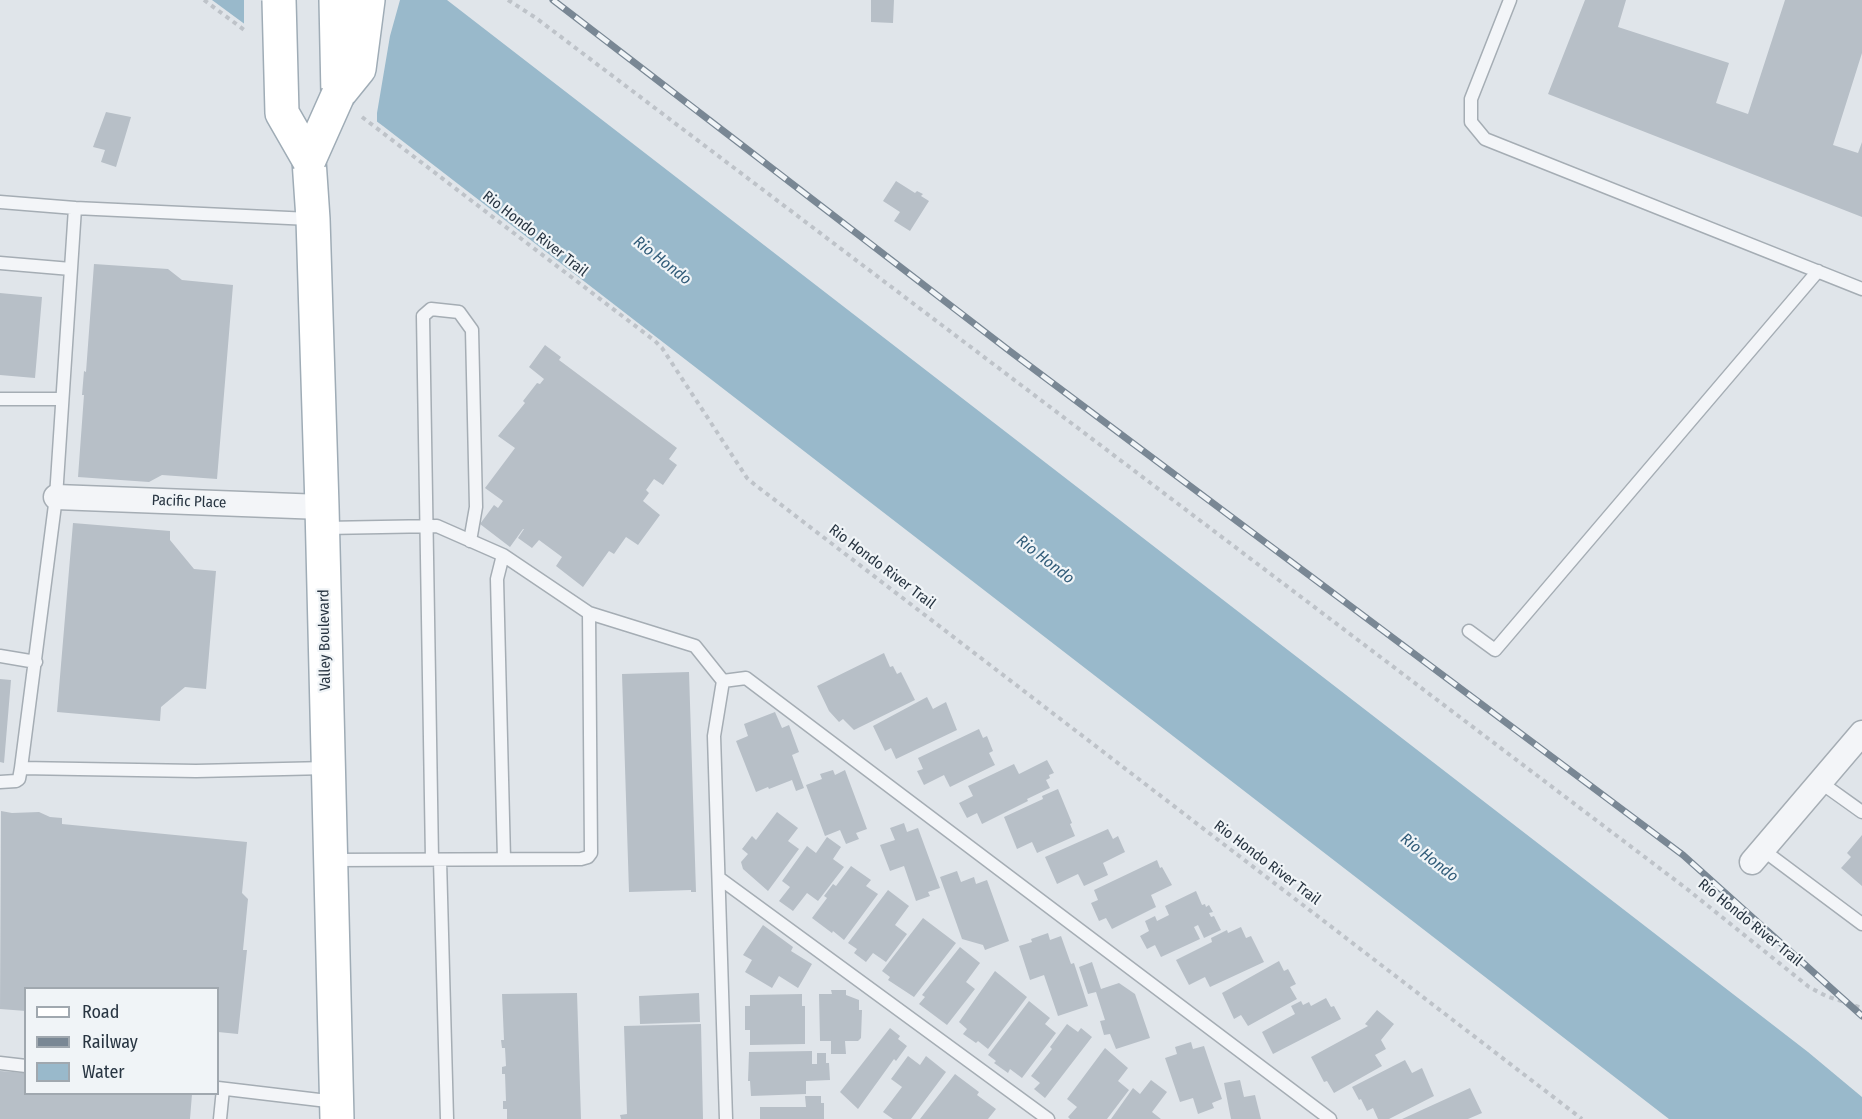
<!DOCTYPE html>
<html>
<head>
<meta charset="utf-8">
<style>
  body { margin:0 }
  #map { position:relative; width:1862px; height:1119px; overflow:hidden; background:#e0e5ea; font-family:"Fira Sans Condensed",sans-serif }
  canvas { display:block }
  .legend { position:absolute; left:24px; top:987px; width:195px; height:108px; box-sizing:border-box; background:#f0f4f7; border:2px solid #a0a8af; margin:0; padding:8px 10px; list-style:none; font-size:18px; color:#283542 }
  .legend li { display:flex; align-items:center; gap:12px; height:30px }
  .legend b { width:30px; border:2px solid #a0a8af }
</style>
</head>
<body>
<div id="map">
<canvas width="1862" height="1119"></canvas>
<ul class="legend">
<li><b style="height:8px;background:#fff"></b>Road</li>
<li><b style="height:8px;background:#798794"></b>Railway</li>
<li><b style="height:16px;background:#99b9cb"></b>Water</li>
</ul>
</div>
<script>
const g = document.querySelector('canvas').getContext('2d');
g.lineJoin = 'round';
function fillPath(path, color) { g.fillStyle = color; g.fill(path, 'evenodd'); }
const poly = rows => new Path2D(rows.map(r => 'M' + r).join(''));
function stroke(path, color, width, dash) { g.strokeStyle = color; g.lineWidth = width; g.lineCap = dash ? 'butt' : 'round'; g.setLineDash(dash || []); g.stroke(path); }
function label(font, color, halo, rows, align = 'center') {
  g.font = font + ' "Fira Sans Condensed",sans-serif'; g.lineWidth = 4.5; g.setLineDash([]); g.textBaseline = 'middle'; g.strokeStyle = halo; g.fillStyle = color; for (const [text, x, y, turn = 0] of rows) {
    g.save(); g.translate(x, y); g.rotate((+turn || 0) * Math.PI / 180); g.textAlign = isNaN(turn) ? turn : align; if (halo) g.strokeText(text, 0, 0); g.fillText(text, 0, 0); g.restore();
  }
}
fillPath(poly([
  [212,0,447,0,1808,1052,1862,1097,1862,1119,1669,1119,383,126]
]), '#99b9cb');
fillPath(poly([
  [244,0,400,0,390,36,377,113,377,125,244,27]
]), '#e0e5ea');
fillPath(poly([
  [871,0,894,0,893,23,871,22],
  [1585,0,1626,0,1618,27,1729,63,1716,103,1748,114,1785,0,1862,0,1862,53,1833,145,1858,153,1862,142,1862,217,1548,94],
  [106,112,131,117,116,167,101,162,105,150,93,147],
  [896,181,915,193,917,191,923,194,921,196,929,201,910,231,894,221,900,212,883,201],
  [94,264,168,269,182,280,233,285,217,479,162,475,149,482,78,477,84,395,82,395,84,371,86,372],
  [0,293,42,297,35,378,0,375],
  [545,345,561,357,559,360,677,448,669,459,677,465,663,485,654,479,646,490,649,493,643,501,660,515,638,545,626,537,614,554,609,551,583,587,556,566,562,557,539,540,532,548,518,538,524,529,523,529,510,547,480,524,494,505,498,508,503,501,485,488,515,448,498,436,525,403,523,401,537,383,540,384,544,379,529,367],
  [73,523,170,531,170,540,194,569,216,571,206,689,185,687,161,707,160,721,57,712],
  [884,653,890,667,893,666,897,674,901,672,915,700,854,730,843,719,839,722,829,711,817,686],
  [689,672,696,892,691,892,691,890,629,892,622,674],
  [0,679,11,680,4,763,0,762],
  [927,697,933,709,946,702,957,730,896,759,891,748,885,751,873,726],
  [775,712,782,728,789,725,799,752,792,755,804,788,796,791,792,780,769,789,768,787,756,792,736,741,748,736,744,724],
  [979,729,983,738,987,736,993,751,989,753,995,765,950,787,944,775,924,785,917,771,923,769,918,758],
  [1047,760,1054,773,1049,775,1050,778,1046,780,1050,788,1027,799,1028,801,982,824,977,813,967,818,959,803,973,796,968,786,1014,764,1019,774],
  [833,770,835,775,845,770,867,829,856,833,859,839,846,844,840,830,825,836,806,785,822,779,820,774],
  [1058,789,1072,823,1070,824,1075,836,1037,853,1032,842,1017,849,1004,817,1043,799,1042,796],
  [1,811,12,813,39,812,50,817,62,818,62,824,247,842,242,893,248,899,243,950,247,950,238,1034,218,1032,218,988,26,988,26,1011,0,1009],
  [777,812,798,828,788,841,799,849,768,891,743,869,741,862,748,854,742,849,752,836,756,840],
  [904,823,907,832,918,828,940,888,928,892,930,896,916,901,904,866,890,871,880,845,895,840,890,828],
  [1108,829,1113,839,1118,836,1125,852,1103,863,1108,875,1084,886,1078,874,1057,884,1045,857],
  [1862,835,1862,886,1841,868,1851,857,1847,853],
  [827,837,841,847,833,859,844,867,818,901,807,893,793,911,779,901,790,887,782,881,807,846,816,853],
  [1157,860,1160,868,1162,867,1172,885,1151,895,1156,907,1112,929,1106,918,1099,921,1091,903,1098,900,1094,890],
  [851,866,871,880,866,886,878,894,844,940,833,931,832,933,812,918,827,898,824,896,833,884,836,886],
  [957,871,961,882,974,877,976,884,987,880,1009,941,985,950,983,945,962,939,940,877],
  [888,890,909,906,895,925,907,934,886,962,873,953,866,962,854,953,857,949,848,943],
  [1196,891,1202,905,1205,904,1206,907,1209,905,1213,912,1209,913,1211,917,1214,916,1221,930,1204,938,1198,925,1194,927,1200,939,1161,957,1155,945,1147,949,1140,936,1149,931,1145,921,1155,916,1157,921,1169,915,1165,906],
  [923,918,956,943,914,997,888,980,890,977,882,971],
  [763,925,793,947,791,951,812,964,798,988,779,976,772,988,745,972,752,960,743,955],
  [1241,927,1246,938,1251,936,1264,962,1210,987,1205,977,1189,985,1176,960,1212,942,1211,938,1227,930,1228,933],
  [1048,933,1050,940,1061,936,1071,964,1074,963,1088,1006,1058,1016,1044,975,1030,980,1019,946,1032,942,1031,939],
  [960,947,980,963,966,982,975,989,947,1025,919,1004,925,997,922,995],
  [1279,961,1284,971,1288,969,1296,984,1290,987,1297,999,1248,1026,1241,1015,1234,1019,1222,993],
  [1092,962,1101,989,1119,983,1135,994,1150,1038,1116,1049,1110,1034,1104,1035,1100,1021,1105,1020,1096,992,1088,994,1079,967],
  [995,971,1027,997,988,1049,978,1041,976,1043,963,1034,967,1029,959,1022],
  [831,990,846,990,846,995,859,1000,859,1010,862,1010,861,1038,858,1041,845,1041,846,1054,831,1054,831,1041,820,1041,819,994,832,994],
  [577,993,581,1119,507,1119,507,1109,503,1109,503,1101,506,1101,505,1074,502,1074,502,1067,506,1066,505,1048,502,1048,501,1040,504,1040,502,994],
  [699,993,700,1022,640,1024,639,996],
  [802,994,802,1006,805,1006,805,1044,750,1045,750,1030,745,1030,745,1006,750,1006,750,995],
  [1326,998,1331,1007,1334,1006,1341,1019,1273,1054,1262,1032,1295,1014,1291,1006,1301,1001,1303,1005,1309,1002,1311,1006],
  [1029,1001,1050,1018,1045,1024,1056,1033,1022,1078,1010,1069,1008,1073,994,1063,996,1061,988,1055],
  [1377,1010,1394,1024,1381,1040,1386,1049,1375,1055,1382,1066,1334,1093,1327,1081,1324,1082,1311,1057,1368,1026,1365,1024],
  [701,1024,703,1119,621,1119,620,1115,627,1114,624,1026],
  [1067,1024,1078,1032,1081,1028,1092,1037,1045,1098,1034,1089,1040,1083,1031,1076,1052,1049,1050,1047],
  [890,1028,900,1036,898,1039,907,1046,896,1061,894,1059,858,1109,840,1092],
  [1191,1042,1193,1049,1204,1046,1222,1099,1212,1103,1214,1108,1198,1114,1193,1098,1180,1102,1165,1058,1177,1054,1175,1047],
  [1105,1048,1128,1068,1118,1081,1129,1090,1107,1119,1070,1119,1068,1117,1077,1107,1067,1099],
  [812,1051,812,1064,817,1064,817,1053,826,1053,826,1063,829,1063,830,1080,806,1081,806,1094,751,1096,750,1081,748,1081,749,1052],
  [908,1056,920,1065,926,1056,946,1072,911,1119,893,1119,883,1112,902,1087,891,1079],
  [1405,1060,1412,1073,1422,1068,1434,1096,1389,1119,1378,1119,1373,1108,1367,1111,1361,1099,1359,1100,1352,1087],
  [0,1071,26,1073,26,1094,192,1094,190,1119,0,1119],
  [955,1074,979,1092,977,1095,996,1109,988,1119,920,1119],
  [1151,1080,1167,1092,1152,1112,1161,1119,1111,1119,1133,1088,1140,1094],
  [1240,1080,1244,1097,1255,1095,1261,1119,1231,1119,1224,1083],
  [1470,1088,1482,1113,1468,1119,1402,1119],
  [805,1096,821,1096,821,1103,824,1103,824,1119,760,1119,760,1107,806,1107]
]), '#b7bfc7');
const service = poly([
  [1510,0,1471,99,1471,122,1485,139,1862,289],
  [0,202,75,208],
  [310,219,75,208,56,497,21,768,196,771,327,768],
  [0,263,71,269],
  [0,399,62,399],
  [325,528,437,526,503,555,589,613,591,853,588,857,581,859,332,860],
  [503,555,497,579,504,859],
  [589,613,695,646,723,681,714,736,726,1119],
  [1469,631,1495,650,1818,271],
  [0,656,36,662],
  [723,681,746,678,1330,1119],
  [0,782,16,781,19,779,21,768],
  [1820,782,1862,812],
  [1763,850,1862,924],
  [432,859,423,316,431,309,459,312,472,330,476,507,470,541],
  [440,860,447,1119],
  [719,878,1048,1119],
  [0,1063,26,1066],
  [218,1088,336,1102],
  [220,1119,223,1089]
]);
const minor = poly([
  [56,497,322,507],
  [1752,862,1862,733]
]);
const primary = poly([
  [336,0,338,95],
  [338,95,359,69,368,0],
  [309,160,313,219,322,507,337,1119]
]);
stroke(service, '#a5adb4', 15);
stroke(minor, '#a5adb4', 27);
stroke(primary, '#9facb6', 36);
stroke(poly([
  [204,0,247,32],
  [508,0,536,18,1687,889,1809,987,1826,996,1862,1008],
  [362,117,655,341,662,348,747,478,754,484,1582,1119]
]), '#bec3c9', 4, [4.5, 4.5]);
stroke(service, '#f3f5f8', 12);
stroke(minor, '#f3f5f8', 24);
stroke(primary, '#fff', 33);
const rail = poly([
  [553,0,1011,352,1683,855,1862,1016]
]);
stroke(rail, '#798794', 7);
stroke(rail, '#f0f4f7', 4.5, [14]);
const primaryBridge = poly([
  [279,0,282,113,309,160],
  [309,160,338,95]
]);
stroke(primaryBridge, '#9facb6', 36, []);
stroke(primaryBridge, '#fff', 33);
label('15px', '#283542', '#f0f4f7', [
  ["Rio Hondo River Trail",535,234,38],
  ["Pacific Place",189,502,2],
  ["Rio Hondo River Trail",882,567,37],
  ["Valley Boulevard",325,640,-91],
  ["Rio Hondo River Trail",1267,863,37],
  ["Rio Hondo River Trail",1750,923,39]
]);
label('italic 16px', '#305b78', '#f0f4f7', [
  ["Rio Hondo",662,261,38],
  ["Rio Hondo",1045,560,38],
  ["Rio Hondo",1429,858,38]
]);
</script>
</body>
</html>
